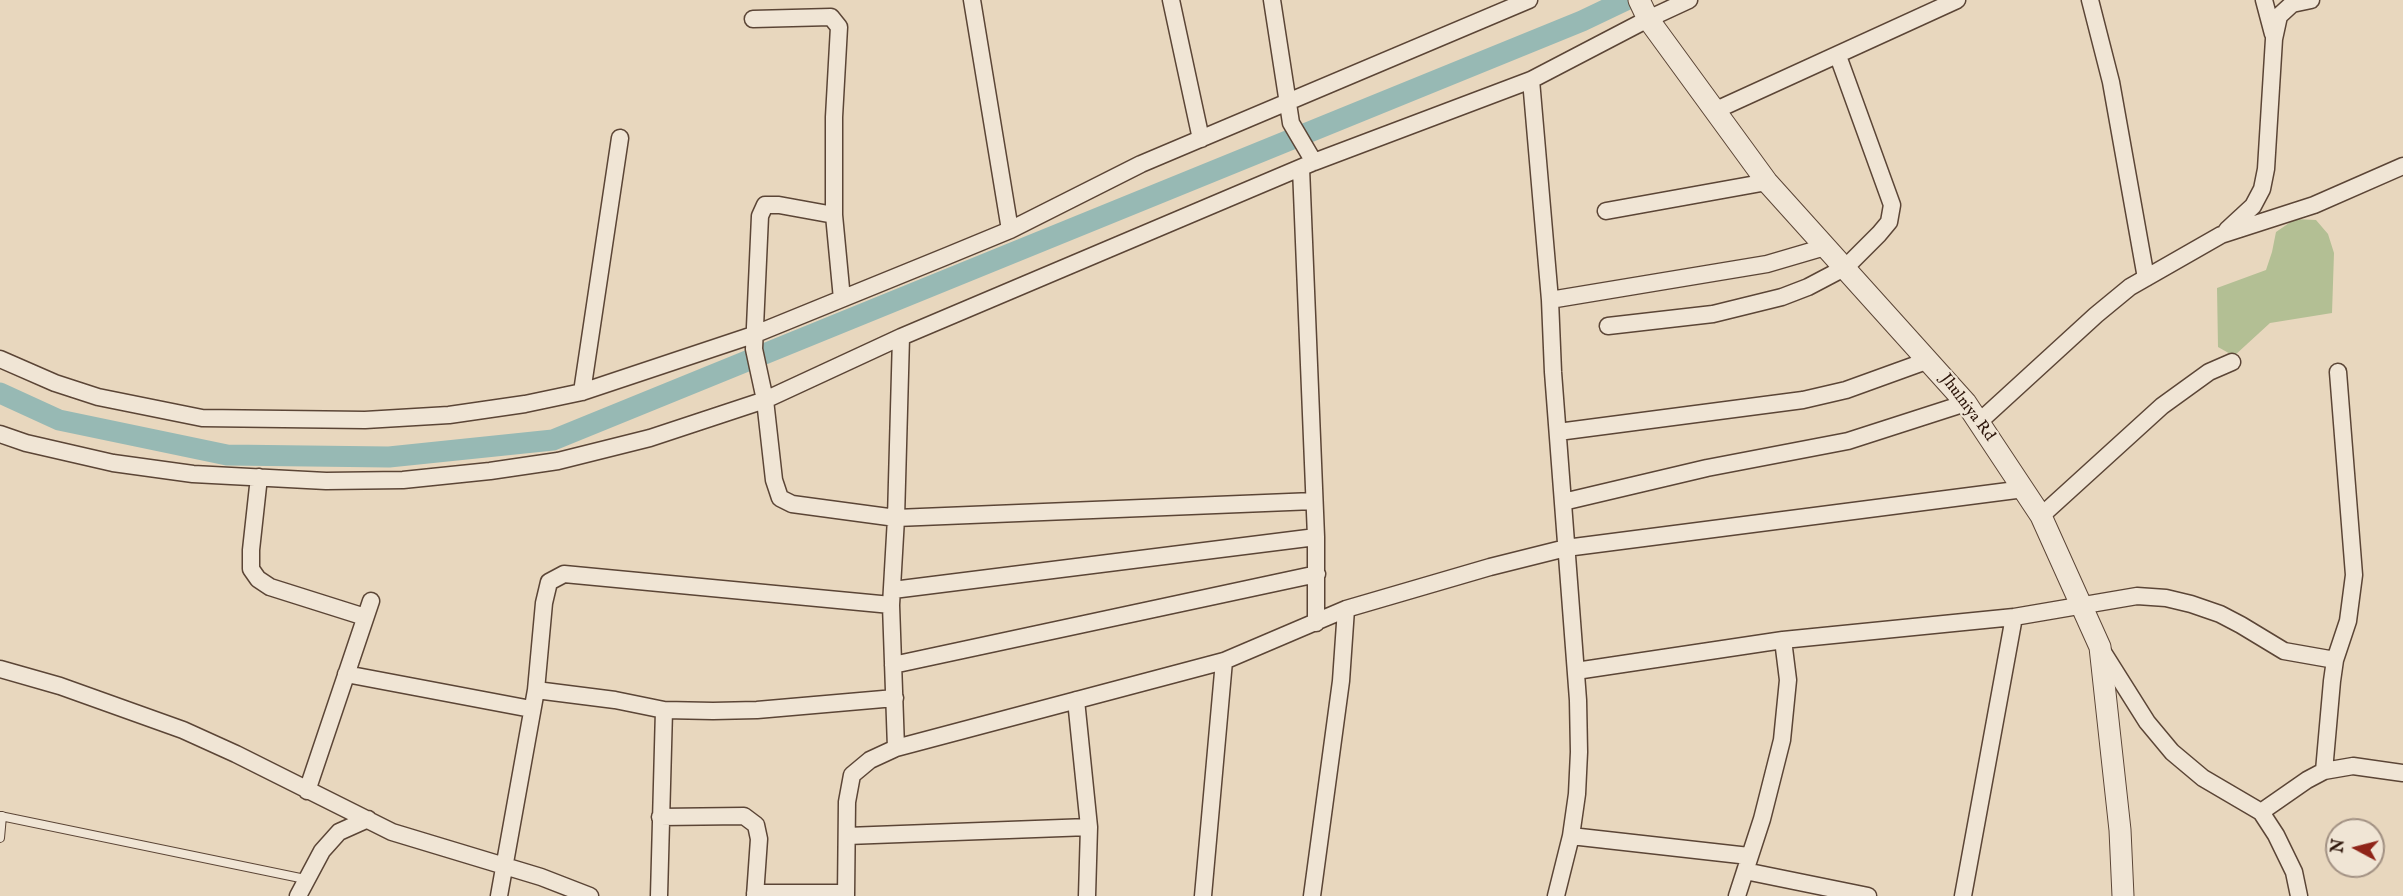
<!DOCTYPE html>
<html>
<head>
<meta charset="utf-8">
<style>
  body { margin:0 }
  #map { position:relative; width:2403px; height:896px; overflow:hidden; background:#e8d7be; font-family:"IM FELL English",serif }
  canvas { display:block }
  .north { position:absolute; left:2325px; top:818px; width:60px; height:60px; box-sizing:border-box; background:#f0e5d5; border:2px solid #a29183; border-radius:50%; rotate:277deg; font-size:16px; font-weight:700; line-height:24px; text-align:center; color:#2c1409 }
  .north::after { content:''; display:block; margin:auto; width:21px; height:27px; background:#8f2418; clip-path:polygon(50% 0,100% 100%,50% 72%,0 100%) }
</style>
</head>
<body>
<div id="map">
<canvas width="2403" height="896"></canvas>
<div class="north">N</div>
</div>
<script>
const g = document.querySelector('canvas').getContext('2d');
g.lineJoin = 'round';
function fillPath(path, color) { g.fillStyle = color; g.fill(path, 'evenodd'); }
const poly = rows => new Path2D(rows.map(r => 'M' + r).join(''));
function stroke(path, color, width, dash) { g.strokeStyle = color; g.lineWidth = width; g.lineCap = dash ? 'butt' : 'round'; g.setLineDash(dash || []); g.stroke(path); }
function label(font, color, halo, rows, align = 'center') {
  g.font = font + ' "IM FELL English",serif'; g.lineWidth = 4.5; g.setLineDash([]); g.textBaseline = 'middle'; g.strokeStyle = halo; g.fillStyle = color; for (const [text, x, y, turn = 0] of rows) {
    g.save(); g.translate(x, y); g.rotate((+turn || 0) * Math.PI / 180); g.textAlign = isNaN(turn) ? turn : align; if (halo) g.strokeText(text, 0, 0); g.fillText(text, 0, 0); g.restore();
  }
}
fillPath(poly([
  [2295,219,2316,220,2328,234,2334,253,2332,313,2270,323,2234,356,2218,347,2217,288,2266,270,2272,252,2276,232]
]), '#b3bf94');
stroke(poly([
  [0,393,59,420,227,455,389,457,553,440,1582,21,1626,0]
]), '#97b9b4', 21);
const service = poly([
  [0,816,305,879],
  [0,838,2,816]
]);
const minor = poly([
  [972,0,1010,230],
  [1171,0,1201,139],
  [1272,0,1291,123,1314,162],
  [2090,0,2111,82,2146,278],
  [2264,0,2273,34],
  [753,19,831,17,839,27,834,117,834,215,842,299],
  [1531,80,1550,300,1553,372,1578,700,1579,752,1577,794,1571,836,1556,896],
  [1714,111,1957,0],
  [1301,168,1316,537,1316,623],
  [1606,211,1767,182],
  [834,215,779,205,765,205,760,216,754,349,765,400,774,480,780,498,792,504,896,518,1314,501],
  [2227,230,2253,206,2262,189,2266,169,2274,39,2279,16,2292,4,2311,0],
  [1550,300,1767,264,1825,247],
  [1608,326,1713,314,1782,297,1808,287,1846,267,1879,234,1889,222,1892,205,1838,56],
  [0,359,55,383,98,397,202,418,365,420,449,415,525,404,582,392,753,335,947,256,1010,230,1141,164,1529,0],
  [582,392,620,138],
  [1979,422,2096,315,2130,287,2221,235,2314,205,2403,166],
  [1558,432,1803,400,1846,390,1929,360],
  [0,434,26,443,113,463,193,474,326,481,403,480,490,471,558,461,650,438,765,400,901,337,1314,162,1531,80,1648,19,1689,0],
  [259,477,251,550,251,569,258,579,270,587,365,617],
  [1563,502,1707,468,1848,441,1966,403],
  [2041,516,2162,406,2209,372,2232,362],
  [893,590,1316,537],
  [2101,649,2147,722,2172,752,2203,778,2261,812,2276,835,2294,872,2299,896],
  [893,665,1317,574],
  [0,669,60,686,183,730,236,754,392,832,541,877,590,896],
  [1576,671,1783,640,2014,617,2137,596,2166,598,2191,604,2220,614,2241,625,2284,651,2335,660],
  [346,674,531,709],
  [536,690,615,700,664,710,713,711,757,710,895,698],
  [1076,700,1089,827,1087,896],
  [896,748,891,605,896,518,901,337],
  [2324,771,2332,681,2335,660,2348,621,2354,575,2338,372],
  [307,791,371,601],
  [2261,812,2307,780,2324,771,2353,766,2403,773],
  [660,817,744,816,756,825,759,839,755,896],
  [847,836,1089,827],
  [1571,836,1749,856],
  [1745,871,1868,896],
  [755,893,846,893],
  [298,896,322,851,339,832,368,819],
  [499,896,536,690,544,603,549,582,564,574,891,605],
  [659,896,664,710],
  [846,896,847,802,852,775,870,760,896,748,1224,661,1346,609,1490,567,1566,548,2024,489],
  [1203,896,1224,661],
  [1312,896,1341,681,1346,609],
  [1737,896,1762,819,1782,740,1788,680,1783,640],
  [1963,896,2014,617]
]);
const tertiary = poly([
  [1639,0,1648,19,1767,182,1966,403,2041,516,2100,647,2120,830,2123,896]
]);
stroke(service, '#5b4536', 10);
stroke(minor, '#5b4536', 19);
stroke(tertiary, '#5b4536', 23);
stroke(service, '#f0e5d5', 8);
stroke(minor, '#f0e5d5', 16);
stroke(tertiary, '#f0e5d5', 21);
label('16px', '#2c1409', '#f0e5d5', [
  ["Jhulniya Rd",1967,408,53]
]);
</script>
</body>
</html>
